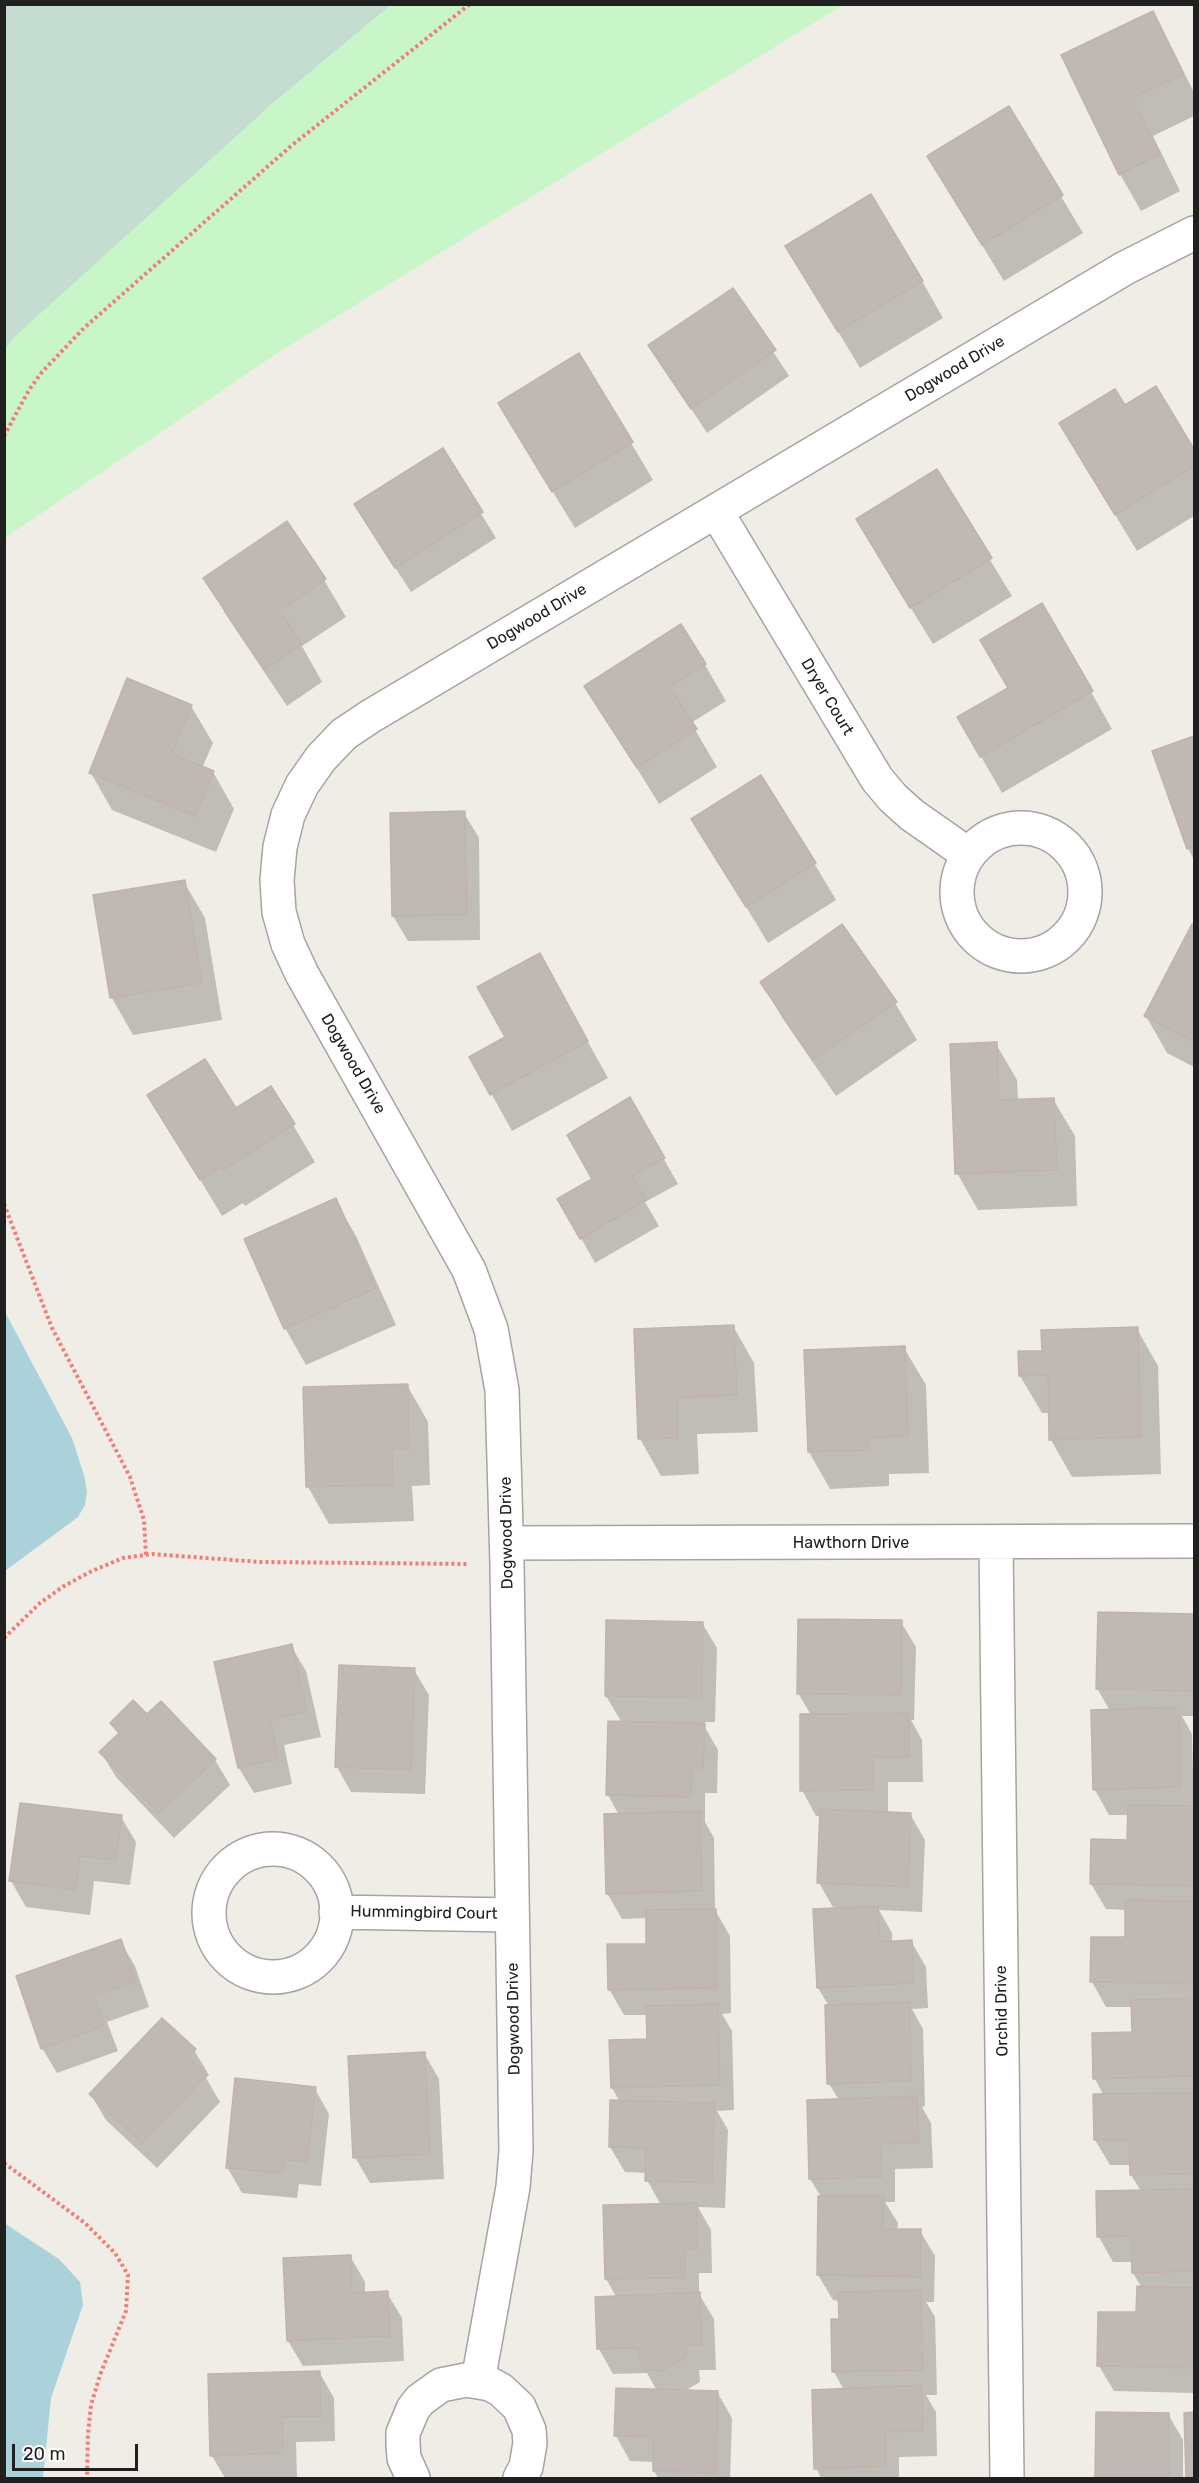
<!DOCTYPE html>
<html>
<head>
<meta charset="utf-8">
<style>
  body { margin:0 }
  #map { position:relative; width:1199px; height:2483px; overflow:hidden; background:#f0ede7; font-family:Rubik,sans-serif }
  canvas { display:block }
  .frame { position:absolute; inset:0; border:6px solid #202020; pointer-events:none }
  .scale { position:absolute; left:12px; top:2444px; width:126px; height:27px; box-sizing:border-box; border:3px solid #202020; border-top:0; padding-left:8px; font-size:18px; line-height:21px; white-space:nowrap; color:#202020; -webkit-text-stroke:4px #fff; paint-order:stroke }
</style>
</head>
<body>
<div id="map">
<canvas width="1199" height="2483"></canvas>
<div class="frame"></div>
<div class="scale">20 m</div>
</div>
<script>
const g = document.querySelector('canvas').getContext('2d');
g.lineJoin = 'round';
function fillPath(path, color) { g.fillStyle = color; g.fill(path, 'evenodd'); }
const poly = rows => new Path2D(rows.map(r => 'M' + r).join(''));
function stroke(path, color, width, dash) { g.strokeStyle = color; g.lineWidth = width; g.lineCap = dash ? 'butt' : 'round'; g.setLineDash(dash || []); g.stroke(path); }
function label(font, color, halo, rows, align = 'center') {
  g.font = font + ' Rubik,sans-serif'; g.lineWidth = 6; g.setLineDash([]); g.textBaseline = 'middle'; g.strokeStyle = halo; g.fillStyle = color; for (const [text, x, y, turn = 0] of rows) {
    g.save(); g.translate(x, y); g.rotate((+turn || 0) * Math.PI / 180); g.textAlign = isNaN(turn) ? turn : align; if (halo) g.strokeText(text, 0, 0); g.fillText(text, 0, 0); g.restore();
  }
}
fillPath(poly([
  [5,5,391,5,272,104,5,350]
]), '#c5ddd1');
fillPath(poly([
  [391,5,843,5,279,352,5,538,4,350,12,339,272,104]
]), '#c8f6c9');
fillPath(poly([
  [5,1312,72,1438,84,1475,87,1491,85,1505,78,1517,5,1571],
  [4,2223,59,2259,80,2282,83,2305,51,2398,43,2478,5,2478]
]), '#abd2da');
fillPath(poly([
  [1153,13,1194,92,1194,116,1153,136,1180,191,1141,211,1120,174,1063,56],
  [1008,108,1083,233,1004,281,950,193],
  [922,281,943,318,860,368,809,283],
  [733,290,789,376,707,433,650,346],
  [579,355,653,480,575,528,521,440],
  [1155,388,1194,452,1194,516,1137,551,1082,460,1124,407],
  [442,450,496,538,411,592,371,530],
  [936,471,1012,596,933,644,879,556],
  [205,578,324,580,346,617,302,646,322,682,287,706,226,615],
  [1042,605,1112,729,1002,793,959,718,1010,688],
  [705,665,726,701,691,723,717,767,659,804,586,686],
  [191,706,213,743,202,768,213,772,234,809,216,852,112,810,91,773],
  [1194,738,1194,860,1188,848,1154,752],
  [464,813,479,838,480,940,408,941,393,916],
  [693,819,814,863,836,900,768,943],
  [184,882,205,918,222,1020,133,1035,112,998],
  [1193,926,1194,927,1194,1067,1167,1053,1146,1016],
  [762,983,895,1003,917,1040,836,1096,783,1019],
  [560,992,608,1078,512,1131,471,1057,507,1038],
  [996,1044,1017,1080,1018,1101,1053,1099,1075,1136,1077,1206,978,1210,957,1173],
  [271,1088,315,1162,245,1206,243,1203,222,1216,149,1095,236,1110],
  [630,1100,678,1184,645,1202,659,1226,595,1263,559,1199,594,1179],
  [335,1200,356,1236,396,1325,306,1365,285,1328],
  [733,1326,754,1363,758,1432,697,1434,699,1474,661,1476,640,1439,635,1330],
  [1137,1329,1158,1366,1161,1474,1072,1477,1051,1440,1050,1413,1042,1413,1020,1376,1020,1353,1044,1353],
  [904,1348,926,1385,929,1473,889,1474,889,1486,830,1489,809,1452,805,1352],
  [407,1385,428,1422,430,1485,412,1486,414,1521,329,1524,308,1487,305,1388],
  [1099,1614,1194,1616,1194,1716,1182,1716,1192,1734,1194,1804,1194,2393,1114,2391,1099,2366,1138,2314,1142,2288,1133,2273,1133,2262,1113,2262,1099,2237,1141,2191,1131,2175,1131,2165,1110,2165,1095,2140,1095,2096,1104,2096,1095,2079,1134,2033,1133,2007,1106,2007,1092,1982,1126,1938,1127,1910,1106,1909,1091,1884,1129,1841,1129,1815,1109,1815,1095,1790,1092,1712,1110,1711,1097,1688],
  [901,1622,916,1647,914,1720,911,1720,922,1740,923,1782,888,1782,888,1813,910,1814,925,1840,922,1912,879,1910,892,1933,892,1942,911,1941,926,1967,928,2008,912,2009,923,2029,925,2106,922,2107,931,2123,933,2168,895,2169,895,2202,885,2202,898,2223,897,2231,920,2231,935,2256,934,2302,926,2302,935,2317,937,2395,926,2395,936,2412,937,2456,899,2457,899,2478,821,2478,816,2468,844,2390,834,2372,840,2321,839,2301,833,2300,818,2275,820,2195,810,2179,839,2100,829,2084,829,2006,818,1988,834,1909,819,1883,821,1816,816,1816,802,1790,811,1715,798,1693],
  [702,1623,717,1648,715,1722,702,1722,718,1750,717,1793,705,1793,705,1822,714,1838,715,1910,730,1936,731,2013,722,2014,732,2031,734,2110,717,2111,728,2130,725,2208,698,2207,711,2230,712,2273,699,2273,699,2294,714,2319,716,2370,699,2370,700,2382,683,2392,717,2392,732,2418,730,2478,658,2478,654,2471,654,2462,630,2461,616,2436,657,2391,647,2373,613,2374,599,2349,617,2298,606,2279,661,2205,647,2180,647,2173,625,2172,610,2147,620,2102,612,2088,649,2040,648,2015,624,2015,609,1989,648,1945,647,1918,622,1919,607,1893,619,1815,608,1795,622,1723,606,1696],
  [291,1646,306,1671,321,1737,284,1745,292,1784,254,1793,239,1768,216,1663],
  [414,1670,429,1695,425,1794,351,1792,337,1767],
  [147,1716,215,1760,230,1785,174,1838,116,1777,101,1752,119,1735,112,1723],
  [121,1817,136,1842,130,1885,94,1881,90,1915,26,1907,11,1881],
  [120,1941,135,1966,149,2007,107,2022,118,2051,57,2073,42,2048],
  [194,2050,209,2075,206,2078,220,2102,157,2168,106,2120,91,2095],
  [424,2053,439,2079,444,2179,370,2183,355,2157],
  [315,2089,329,2114,321,2186,299,2184,297,2198,242,2193,227,2167],
  [350,2256,365,2282,365,2294,387,2293,402,2318,404,2361,303,2366,288,2341],
  [319,2372,334,2398,335,2441,296,2442,297,2478,225,2478,212,2456],
  [1097,2414,1168,2414,1183,2440,1183,2478,1097,2478],
  [1185,2414,1194,2414,1194,2478,1187,2478]
]), '#0003');
const building = poly([
  [1153,11,1184,74,1133,98,1160,154,1119,175,1061,55,1153,11],
  [1009,106,1063,195,982,245,927,156,1009,106],
  [871,194,923,281,838,332,785,246,871,194],
  [733,288,776,350,691,409,648,345,733,288],
  [579,353,633,442,552,492,498,403,579,353],
  [1156,386,1194,449,1194,466,1115,515,1059,423,1115,389,1125,405,1156,386],
  [443,448,483,512,395,568,354,504,443,448],
  [937,469,992,558,910,608,856,519,937,469],
  [287,521,326,579,280,611,302,644,265,670,203,578,287,521],
  [1042,603,1093,691,980,757,957,717,1008,688,980,640,1042,603],
  [681,624,706,664,670,687,697,729,637,768,584,686,681,624],
  [127,678,192,705,172,754,214,771,195,816,89,773,127,678],
  [1194,736,1194,846,1187,849,1152,751,1194,736],
  [761,775,816,863,746,907,691,819,761,775],
  [465,811,467,915,392,916,390,813,465,811],
  [185,880,202,983,110,998,93,895,185,880],
  [842,924,897,1002,813,1060,760,982,842,924],
  [1192,924,1194,925,1194,1042,1144,1016,1192,924],
  [540,953,588,1041,490,1095,469,1057,505,1037,477,987,540,953],
  [997,1042,999,1100,1054,1098,1057,1170,955,1174,950,1044,997,1042],
  [205,1059,236,1108,271,1086,295,1124,223,1170,220,1167,200,1180,147,1095,205,1059],
  [630,1097,665,1158,632,1176,646,1200,580,1239,557,1199,592,1179,567,1135,630,1097],
  [336,1198,376,1288,284,1329,244,1239,336,1198],
  [734,1325,737,1395,677,1398,678,1438,638,1439,634,1329,734,1325],
  [1138,1327,1141,1437,1049,1440,1048,1375,1019,1376,1018,1351,1042,1351,1041,1330,1138,1327],
  [905,1346,908,1436,868,1438,869,1450,808,1452,804,1350,905,1346],
  [408,1384,409,1449,392,1449,393,1485,306,1487,303,1387,408,1384],
  [1098,1612,1194,1614,1194,1691,1096,1689,1098,1612],
  [798,1619,902,1620,901,1695,797,1694,798,1619],
  [606,1620,703,1622,702,1698,605,1696,606,1620],
  [292,1644,307,1712,270,1720,279,1759,238,1768,214,1662,292,1644],
  [339,1665,415,1668,411,1770,335,1767,339,1665],
  [133,1700,147,1714,161,1701,216,1759,159,1813,99,1752,119,1733,110,1723,133,1700],
  [1179,1707,1181,1787,1093,1790,1091,1710,1179,1707],
  [909,1713,909,1757,874,1757,874,1790,800,1791,800,1714,909,1713],
  [608,1721,705,1723,703,1768,692,1768,691,1797,606,1795,608,1721],
  [20,1803,122,1815,116,1860,80,1856,76,1890,9,1881,20,1803],
  [1128,1805,1194,1806,1194,1886,1090,1884,1091,1839,1127,1840,1128,1805],
  [820,1809,911,1813,908,1887,817,1883,820,1809],
  [700,1811,702,1891,606,1894,604,1814,700,1811],
  [1125,1900,1194,1901,1194,1984,1090,1982,1091,1937,1125,1937,1125,1900],
  [878,1906,880,1942,912,1940,914,1983,817,1988,813,1909,878,1906],
  [716,1909,717,1988,608,1990,607,1944,646,1944,646,1910,716,1909],
  [121,1939,136,1982,94,1996,104,2026,41,2049,16,1976,121,1939],
  [1194,1998,1194,2076,1093,2079,1092,2033,1132,2032,1131,2000,1194,1998],
  [910,2002,911,2081,827,2084,825,2005,910,2002],
  [718,2004,720,2085,611,2088,609,2040,647,2039,646,2006,718,2004],
  [162,2018,196,2049,188,2057,207,2075,142,2143,89,2094,162,2018],
  [425,2052,430,2154,353,2158,348,2056,425,2052],
  [235,2078,316,2087,307,2162,285,2160,283,2173,226,2168,235,2078],
  [1194,2093,1194,2174,1130,2175,1129,2140,1094,2140,1093,2094,1194,2093],
  [917,2096,919,2143,881,2144,882,2177,809,2179,807,2100,917,2096],
  [610,2100,715,2103,712,2183,645,2181,646,2148,609,2147,610,2100],
  [1194,2189,1194,2271,1132,2273,1131,2236,1097,2237,1096,2191,1194,2189],
  [818,2196,884,2196,883,2229,921,2229,920,2277,817,2275,818,2196],
  [697,2203,698,2248,685,2248,685,2278,605,2279,603,2205,697,2203],
  [351,2255,352,2293,388,2291,390,2336,287,2341,283,2258,351,2255],
  [1137,2286,1194,2288,1194,2368,1097,2366,1098,2312,1136,2312,1137,2286],
  [921,2290,923,2370,832,2372,831,2319,839,2319,838,2292,921,2290],
  [700,2292,702,2345,686,2345,686,2357,661,2371,643,2369,638,2348,597,2349,595,2297,700,2292],
  [320,2371,321,2416,282,2417,283,2453,210,2456,208,2374,320,2371],
  [922,2385,923,2431,885,2432,886,2466,814,2469,812,2390,922,2385],
  [616,2388,718,2391,716,2473,653,2471,653,2437,614,2436,616,2388],
  [1096,2412,1169,2413,1169,2478,1095,2478,1096,2412],
  [1194,2412,1194,2478,1186,2478,1184,2413,1194,2412]
]);
fillPath(building, '#c0b8b4');
stroke(building, '#c1b3aa', 1.5);
const minor = poly([
  [716,511,877,779,893,798,912,815,969,855],
  '957 892a64 64 0 1 1 128 0a64 64 0 1 1-128 0Z',
  [507,1543,1194,1541],
  [996,1543,1007,2478],
  '209 1913a64 64 0 1 1 128 0a64 64 0 1 1-128 0Z',
  [336,1912,512,1915],
  [478,2381,513,2187,516,2151,507,1564,502,1390,491,1329,469,1270,302,974,288,944,279,912,277,880,280,847,288,815,302,785,321,758,344,734,371,716,1125,268,1194,233],
  [413,2478,404,2458,403,2445,403,2433,413,2409,420,2400,441,2385,466,2380,490,2384,501,2390,519,2407,529,2430,530,2443,526,2467,520,2478]
]);
stroke(minor, '#a4a4a4', 36);
stroke(poly([
  [4,436,29,390,42,372,84,328,291,146,470,4],
  [4,1204,52,1328,130,1477,144,1520,146,1555],
  [4,1638,40,1603,64,1586,92,1571,123,1558,152,1554,260,1562,469,1564],
  [4,2163,85,2223,115,2253,128,2275,126,2311,100,2375,91,2405,88,2434,87,2478]
]), '#f07e78', 4, [3, 3]);
stroke(minor, '#fff', 33);
label('16px', '#202020', '#fff', [
  ["Dogwood Drive",955,369,-31],
  ["Dogwood Drive",537,617,-31],
  ["Dryer Court",827,697,59],
  ["Dogwood Drive",353,1064,60],
  ["Dogwood Drive",507,1533,-91],
  ["Hawthorn Drive",851,1543],
  ["Hummingbird Court",424,1913,1],
  ["Orchid Drive",1002,2011,-91],
  ["Dogwood Drive",514,2019,-91]
]);
</script>
</body>
</html>
